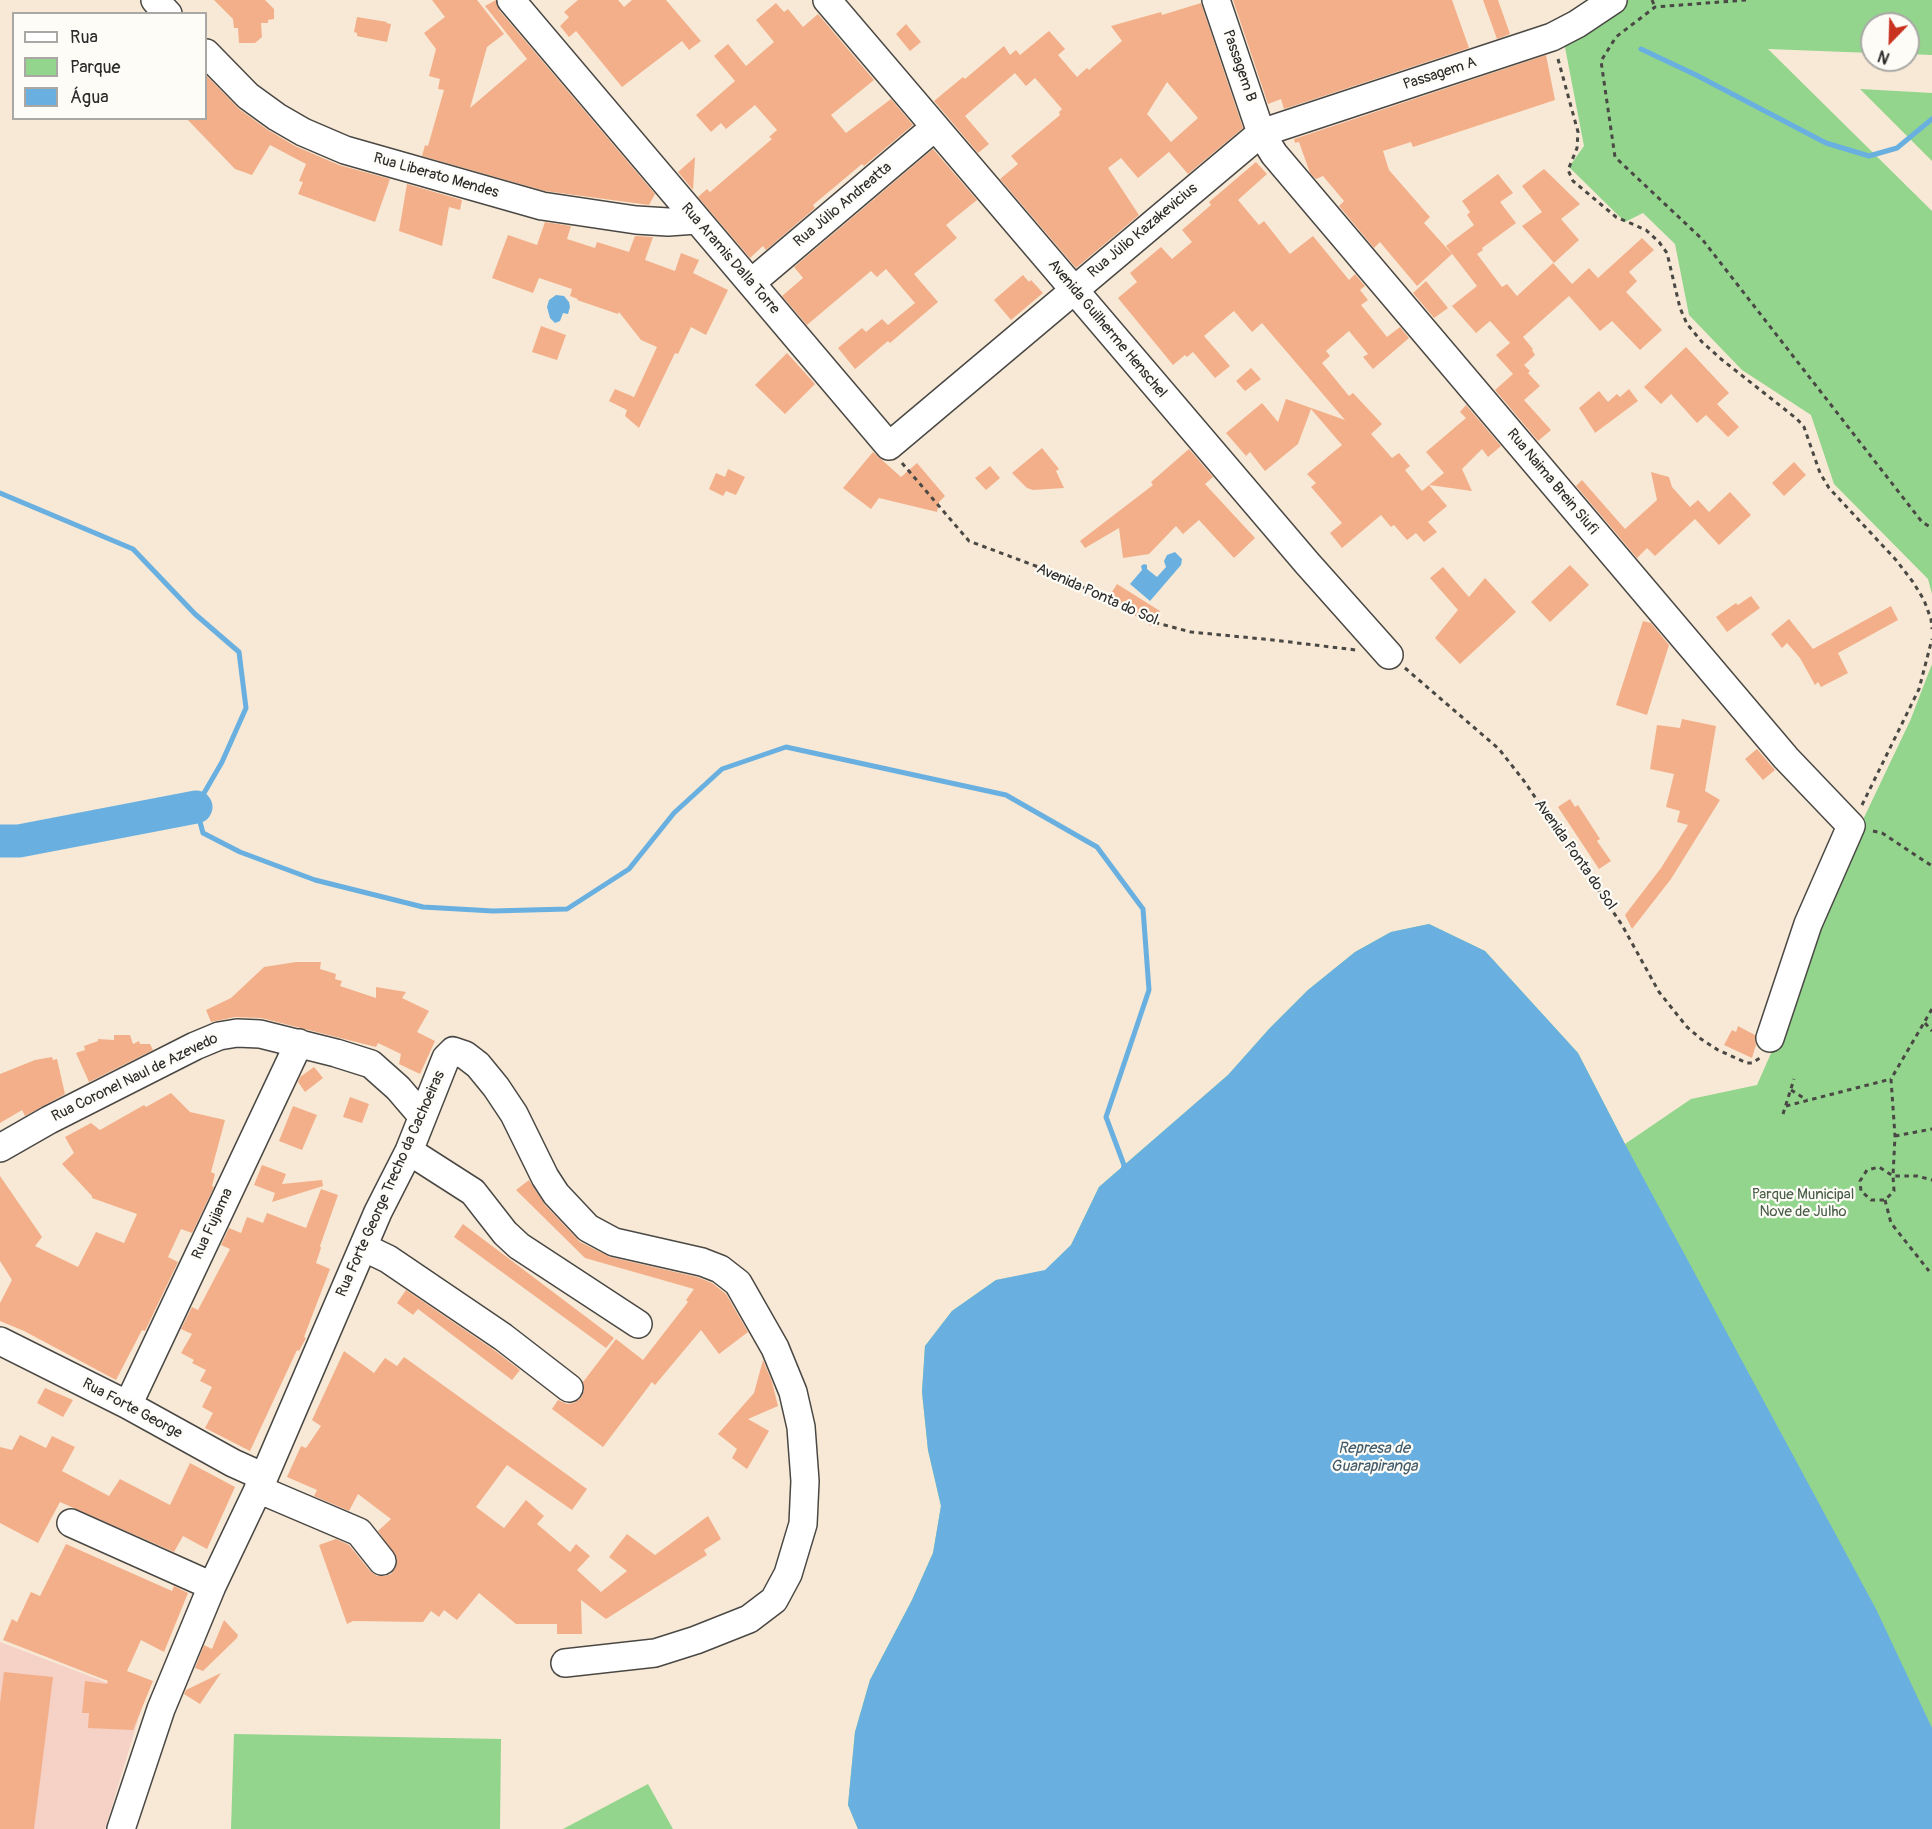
<!DOCTYPE html>
<html>
<head>
<meta charset="utf-8">
<style>
  body { margin:0 }
  #map { position:relative; width:1932px; height:1829px; overflow:hidden; background:#f7e9d5; font-family:Pangolin,sans-serif }
  canvas { display:block }
  .legend { position:absolute; left:12px; top:12px; width:195px; height:108px; box-sizing:border-box; background:#fdfcf7; border:2px solid #a9a8a5; margin:0; padding:8px 10px; list-style:none; font-size:18px; color:#2b2b2b }
  .legend li { display:flex; align-items:center; gap:12px; height:30px }
  .legend b { width:30px; border:2px solid #a9a8a5 }
  .north { position:absolute; left:1860px; top:12px; width:60px; height:60px; box-sizing:border-box; background:#fdfcf7; border:2px solid #a9a8a5; border-radius:50%; rotate:203deg; font-size:16px; font-weight:700; line-height:24px; text-align:center; color:#2b2b2b }
  .north::after { content:''; display:block; margin:auto; width:21px; height:27px; background:#c8321e; clip-path:polygon(50% 0,100% 100%,50% 72%,0 100%) }
</style>
</head>
<body>
<div id="map">
<canvas width="1932" height="1829"></canvas>
<ul class="legend">
<li><b style="height:8px;background:#fff"></b>Rua</li>
<li><b style="height:16px;background:#93d58d"></b>Parque</li>
<li><b style="height:16px;background:#69b0e0"></b>Água</li>
</ul>
<div class="north">N</div>
</div>
<script>
const g = document.querySelector('canvas').getContext('2d');
g.lineJoin = 'round';
function fillPath(path, color) { g.fillStyle = color; g.fill(path, 'evenodd'); }
const poly = rows => new Path2D(rows.map(r => 'M' + r).join(''));
function stroke(path, color, width, dash) { g.strokeStyle = color; g.lineWidth = width; g.lineCap = dash ? 'butt' : 'round'; g.setLineDash(dash || []); g.stroke(path); }
function label(font, color, halo, rows, align = 'center') {
  g.font = font + ' Pangolin,sans-serif'; g.lineWidth = 4.5; g.setLineDash([]); g.textBaseline = 'middle'; g.strokeStyle = halo; g.fillStyle = color; for (const [text, x, y, turn = 0] of rows) {
    g.save(); g.translate(x, y); g.rotate((+turn || 0) * Math.PI / 180); g.textAlign = isNaN(turn) ? turn : align; if (halo) g.strokeText(text, 0, 0); g.fillText(text, 0, 0); g.restore();
  }
}
fillPath(poly([
  [0,1642,145,1697,105,1829,0,1829]
]), '#f6d1c5');
fillPath(poly([
  [1621,0,1932,0,1932,55,1908,54,1908,24,1872,24,1872,53,1768,49,1932,211,1932,594,1928,579,1834,484,1811,415,1742,370,1689,315,1675,244,1643,213,1625,222,1569,167,1584,146,1564,42],
  [1860,89,1932,93,1932,161],
  [1932,664,1932,1829,858,1829,848,1805,855,1732,870,1680,912,1600,933,1553,941,1506,928,1450,922,1392,925,1346,952,1311,996,1280,1045,1271,1071,1245,1099,1187,1228,1075,1269,1029,1308,990,1355,952,1391,932,1429,924,1485,951,1578,1053,1625,1144,1691,1099,1757,1085,1787,1017,1859,828,1910,721],
  [234,1734,501,1739,500,1829,231,1829],
  [648,1784,673,1829,563,1829]
]), '#93d58d');
fillPath(poly([
  [556,295,564,296,569,302,570,307,568,314,563,313,560,321,555,323,550,318,547,307,549,300],
  [1175,552,1182,559,1181,565,1150,601,1130,584,1142,570,1141,566,1144,564,1147,565,1147,569,1157,577,1166,567,1164,561,1167,555],
  [1429,924,1485,951,1578,1053,1625,1144,1876,1609,1932,1728,1932,1829,858,1829,848,1805,855,1732,870,1680,912,1600,933,1553,941,1506,928,1450,922,1392,925,1346,952,1311,996,1280,1045,1270,1071,1245,1099,1187,1228,1075,1269,1029,1308,990,1355,952,1391,932]
]), '#69b0e0');
stroke(poly([
  [1641,49,1696,75,1826,143,1869,156,1897,148,1932,119],
  [0,493,133,549,195,614,239,652,246,708,222,762,196,807,203,833,240,852,315,880,423,907,493,911,567,909,629,869,674,813,722,769,786,747,1006,795,1097,847,1143,909,1149,990,1106,1117,1124,1165,1123,1171]
]), '#69b0e0', 5);
stroke(poly([
  [0,841,19,841,196,807]
]), '#69b0e0', 33);
fillPath(poly([
  [214,0,265,0,274,9,274,19,268,20,268,23,261,23,262,37,255,43,239,43,238,28,234,28,233,19],
  [432,0,477,0,504,34,487,47,470,108,527,59,485,6,496,0,499,10,655,194,649,205,545,191,422,156,425,145,428,146,444,90,438,89,440,79,429,76,436,49,424,33,445,17],
  [578,0,618,0,624,7,632,0,666,0,701,41,689,50,682,41,622,87,576,31,569,37,560,26,569,17,564,12],
  [1233,0,1452,0,1469,48,1284,109,1281,99,1268,104],
  [1483,0,1498,0,1510,34,1497,39],
  [776,3,784,12,788,9,803,27,818,14,874,80,831,115,846,133,891,99,913,125,864,166,862,164,813,205,815,208,766,250,763,246,750,258,698,197,707,189,710,192,772,139,769,137,777,130,755,105,726,129,721,123,711,132,696,115,735,81,714,56,728,44,746,66,774,42,756,20],
  [1201,3,1243,128,1188,174,1169,152,1138,178,1121,158,1108,168,1139,215,1076,268,1000,179,1018,164,1011,156,1060,115,1059,112,1062,109,1035,78,1026,86,1015,73,965,116,989,144,978,153,934,101,963,77,965,79,1004,46,1010,55,1016,50,1020,55,1049,31,1065,49,1058,55,1077,77,1087,68,1089,70,1122,41,1111,26,1161,12,1162,15],
  [1167,82,1198,118,1171,142,1147,114],
  [357,17,387,22,386,23,391,24,387,42,357,36,357,33,354,32],
  [906,24,921,42,910,51,896,34],
  [1546,55,1555,100,1413,147,1411,142,1383,151,1389,170,1430,217,1424,223,1452,254,1417,286,1380,242,1374,248,1339,206,1344,201,1323,176,1316,179,1310,173,1299,142,1295,143,1294,139],
  [206,75,239,109,268,130,295,146,339,165,390,179,375,222,298,194,303,182,299,181,306,164,270,145,252,175,235,169,186,118,206,118],
  [933,149,977,200,946,225,957,238,914,274,938,302,890,343,888,341,855,369,838,348,862,328,866,332,882,319,888,325,915,303,886,269,877,277,871,271,807,325,782,296,803,278,794,267],
  [695,157,693,190,678,172],
  [1256,162,1267,174,1238,200,1259,225,1264,221,1290,254,1313,236,1349,280,1355,274,1365,286,1360,290,1368,300,1361,305,1387,337,1400,327,1409,338,1373,369,1363,357,1368,354,1349,331,1326,351,1330,356,1322,363,1349,396,1353,393,1382,424,1371,434,1392,458,1399,453,1410,466,1405,470,1422,491,1429,485,1447,506,1428,522,1437,532,1424,542,1416,533,1407,540,1394,525,1391,527,1381,515,1342,548,1330,533,1342,523,1311,487,1316,483,1307,474,1342,445,1311,409,1298,444,1265,471,1250,452,1246,456,1226,433,1262,403,1278,422,1286,399,1345,420,1262,323,1252,332,1234,311,1204,336,1230,366,1215,378,1193,352,1187,357,1185,355,1173,365,1118,298,1137,282,1130,273,1161,247,1172,259,1192,242,1182,230,1211,205,1209,202],
  [1544,169,1580,204,1561,219,1579,240,1554,263,1522,226,1542,212,1522,186],
  [1498,174,1513,193,1500,202,1516,223,1482,248,1483,250,1477,254,1502,287,1507,284,1517,296,1553,263,1572,284,1589,268,1598,278,1642,238,1654,250,1629,272,1637,281,1626,292,1662,330,1640,350,1612,321,1600,331,1569,296,1523,337,1533,349,1532,350,1535,355,1524,365,1530,371,1528,373,1540,386,1524,400,1551,430,1538,441,1495,390,1513,374,1496,355,1510,343,1490,321,1476,333,1452,306,1477,286,1446,246,1474,225,1467,215,1470,212,1462,201],
  [407,184,462,200,460,210,449,207,442,246,399,231],
  [545,222,571,226,567,239,595,248,597,242,629,252,635,236,653,237,645,260,675,271,681,253,699,260,693,273,728,290,706,335,691,327,678,354,675,353,639,428,625,416,627,410,609,401,615,389,634,397,657,347,641,340,619,312,618,314,577,300,578,299,570,296,572,289,539,278,533,293,492,278,508,235,537,245],
  [1023,275,1029,282,1031,280,1043,293,1011,320,994,300],
  [1426,281,1448,308,1434,318,1413,293],
  [541,326,566,335,557,360,532,352],
  [1686,347,1729,393,1717,404,1739,427,1728,437,1706,415,1697,423,1671,394,1661,404,1644,387],
  [787,353,815,384,785,414,755,385],
  [1251,368,1261,379,1245,391,1236,381],
  [1629,389,1638,401,1595,433,1594,431,1579,408,1599,391,1608,402,1617,394,1620,397],
  [1466,405,1501,446,1488,457,1482,449,1462,469,1472,491,1429,485,1444,473,1426,452,1466,418,1460,412],
  [1042,448,1059,469,1056,471,1064,488,1033,490,1027,488,1012,473],
  [1189,449,1213,477,1205,484,1255,538,1234,558,1199,520,1183,534,1176,526,1149,554,1123,558,1119,528,1085,548,1080,541,1153,485,1151,482],
  [873,452,901,477,917,463,945,496,939,502,937,512,879,498,871,509,843,488],
  [1794,462,1806,475,1784,496,1772,483],
  [990,466,1000,478,986,490,975,478],
  [728,469,745,477,736,495,726,491,723,496,709,489,716,473,725,477],
  [1651,472,1669,477,1672,487,1690,507,1698,500,1709,512,1730,492,1751,515,1719,545,1695,519,1655,556,1647,548,1637,558,1576,486,1582,480,1625,529,1657,500],
  [1570,565,1589,585,1550,622,1531,602],
  [1443,567,1469,597,1485,578,1516,612,1460,664,1435,638,1458,610,1430,578],
  [1117,584,1160,611,1151,626,1108,598],
  [1751,596,1760,608,1727,632,1716,617,1736,603,1738,605],
  [1891,606,1898,620,1838,653,1848,673,1821,687,1818,682,1815,685,1800,658,1787,643,1782,648,1771,634,1789,619,1813,649],
  [1643,621,1651,623,1669,645,1647,715,1616,705],
  [1682,719,1716,726,1705,791,1720,800,1671,879,1632,929,1625,915,1661,868,1688,825,1677,822,1680,811,1666,807,1674,774,1650,769,1657,725,1680,728],
  [1757,749,1775,770,1763,780,1745,759],
  [1570,799,1575,807,1578,805,1600,839,1597,841,1611,861,1599,869,1558,807],
  [296,962,321,962,320,969,336,974,335,979,342,981,340,986,376,998,376,987,406,992,402,998,429,1011,417,1032,435,1041,420,1074,399,1064,401,1054,378,1043,376,1047,261,1018,235,1017,211,1022,206,1010,231,998,264,967],
  [1738,1026,1755,1035,1756,1045,1752,1058,1724,1045,1732,1030,1736,1032],
  [114,1035,130,1035,133,1044,139,1041,140,1044,150,1044,153,1050,89,1082,76,1053,85,1050,84,1046,98,1041,98,1039,114,1040],
  [52,1057,53,1060,57,1059,65,1094,25,1116,22,1110,0,1123,0,1074,35,1060],
  [314,1067,323,1078,305,1092,298,1082,300,1077],
  [171,1093,190,1112,225,1120,211,1172,215,1174,212,1186,214,1187,192,1233,181,1229,168,1257,178,1262,145,1331,142,1330,116,1380,24,1331,0,1321,0,1303,12,1280,0,1261,0,1176,42,1237,35,1246,78,1267,96,1232,124,1243,137,1214,92,1198,92,1196,62,1164,74,1153,65,1137,91,1123,100,1130,144,1105,146,1107],
  [350,1097,369,1104,362,1123,343,1117],
  [293,1106,317,1115,302,1150,279,1141],
  [262,1165,286,1174,282,1184,322,1180,323,1186,272,1202,275,1193,254,1185],
  [529,1180,545,1205,580,1242,610,1257,697,1277,712,1283,726,1294,748,1332,719,1354,701,1330,655,1385,652,1382,603,1447,552,1409,558,1400,567,1404,574,1403,581,1398,584,1391,583,1382,616,1339,643,1360,688,1302,686,1300,694,1289,585,1258,516,1190],
  [321,1189,338,1195,320,1246,321,1248,316,1263,330,1269,304,1337,306,1338,299,1351,297,1350,250,1451,205,1428,213,1413,202,1407,212,1387,200,1381,206,1370,192,1363,194,1360,181,1353,192,1334,181,1329,192,1307,198,1310,230,1249,221,1245,229,1228,241,1233,247,1217,263,1223,267,1213,306,1228],
  [463,1224,614,1338,606,1348,454,1237],
  [406,1290,494,1350,520,1370,512,1380,418,1309,413,1315,397,1303],
  [344,1351,374,1373,385,1358,397,1366,404,1357,587,1489,572,1510,507,1465,476,1507,504,1528,526,1500,544,1516,537,1524,570,1552,576,1544,590,1556,577,1570,601,1592,627,1571,609,1557,627,1534,655,1555,708,1516,721,1539,704,1550,707,1555,606,1619,581,1600,582,1634,557,1634,557,1624,516,1624,479,1593,457,1620,444,1610,439,1617,431,1611,423,1622,353,1621,347,1624,319,1545,336,1539,349,1545,370,1571,377,1576,385,1576,391,1574,396,1567,397,1558,378,1531,391,1519,358,1494,349,1511,314,1496,317,1490,287,1477,301,1446,306,1448,321,1426,312,1420],
  [763,1360,772,1382,778,1406,748,1419,769,1431,747,1469,732,1458,737,1449,718,1434,754,1393],
  [45,1388,73,1400,63,1417,37,1403],
  [20,1435,46,1448,52,1436,75,1447,62,1471,109,1496,120,1479,170,1505,190,1463,235,1487,207,1549,183,1536,174,1552,60,1502,38,1543,0,1523,0,1447,12,1450],
  [66,1544,172,1591,174,1586,188,1593,164,1652,141,1640,127,1671,153,1681,133,1730,88,1728,89,1713,82,1713,85,1681,107,1684,108,1681,3,1640,12,1619,17,1622,31,1592,40,1596],
  [224,1620,238,1635,237,1638,203,1671,195,1668,204,1645,212,1649],
  [4,1672,53,1677,34,1829,0,1829,0,1703],
  [221,1673,200,1704,184,1694,186,1690]
]), '#f3af8a');
const minor = poly([
  [155,0,168,14],
  [511,0,889,446,1261,133,1552,37,1577,24,1613,0],
  [827,0,1307,563,1389,655],
  [1216,0,1261,133,1274,154,1786,758,1851,826,1808,924,1770,1038],
  [206,53,248,96,277,117,303,132,345,150,542,206,636,220,668,222,696,220],
  [751,283,935,127],
  [0,1148,49,1120,195,1046,219,1036,237,1033,260,1034,336,1053,371,1064,398,1088,422,1116],
  [409,1151,473,1192,505,1233,519,1246,638,1324],
  [363,1247,388,1259,503,1337,569,1388],
  [0,1341,128,1405,233,1463,264,1477],
  [128,1405,299,1043],
  [258,1489,359,1532,382,1561],
  [71,1523,212,1586],
  [121,1829,161,1709,212,1586,264,1477,378,1212,409,1151,446,1058,453,1051,465,1055,478,1065,496,1087,514,1114,545,1177,556,1194,588,1228,614,1242,702,1262,720,1269,738,1283,775,1348,793,1392,801,1427,805,1481,803,1524,788,1574,774,1600,749,1619,696,1640,655,1653,565,1663]
]);
stroke(minor, '#4a4844', 30);
stroke(poly([
  [1652,0,1655,7],
  [1746,0,1655,7,1616,37,1601,61,1615,157,1702,239,1922,522,1932,528],
  [1558,59,1578,132,1577,148,1568,170,1573,181,1616,217,1646,230,1659,242,1667,253,1680,308,1687,324,1702,342,1721,359,1797,419,1804,427,1820,473,1829,488,1896,560,1913,582,1924,600,1931,619,1932,629],
  [902,463,969,541,1041,568,1122,605,1153,622,1191,632,1273,640,1356,650],
  [1405,668,1499,749,1524,781,1622,925,1659,992,1687,1027,1701,1039,1718,1050,1747,1063,1752,1063,1760,1058],
  [1862,805,1919,689,1932,639],
  [1873,831,1882,833,1932,866],
  [1932,1009,1891,1079,1895,1136,1893,1176,1894,1191,1885,1200,1871,1200,1861,1191,1860,1181,1867,1170,1879,1167,1893,1176,1917,1176,1932,1180],
  [1925,1023,1932,1031],
  [1791,1090,1807,1100],
  [1786,1106,1891,1079],
  [1783,1114,1794,1079],
  [1895,1136,1932,1129],
  [1885,1200,1891,1223,1929,1271]
]), '#4a4844', 3, [4.5, 4.5]);
stroke(minor, '#fff', 27);
label('15px', '#2b2b2b', '#fdfcf7', [
  ["Passagem B",1239,66,71],
  ["Passagem A",1440,74,-18],
  ["Rua Liberato Mendes",436,176,16],
  ["Rua Júlio Andreatta",843,205,-40],
  ["Rua Júlio Kazakevicius",1143,231,-40],
  ["Rua Aramis Dalla Torre",730,259,49],
  ["Avenida Guilherme Henschel",1107,329,50],
  ["Rua Naima Brein Siufi",1552,482,50],
  ["Avenida Ponta do Sol",1097,595,24],
  ["Avenida Ponta do Sol",1575,855,55],
  ["Rua Coronel Naul de Azevedo",135,1078,-26],
  ["Rua Forte George Trecho da Cachoeiras",391,1184,-66],
  ["Rua Fujiama",213,1224,-65],
  ["Rua Forte George",132,1409,28]
]);
label('15px', '#4a5e48', '#fdfcf7', [
  ["Parque Municipal",1803,1195],
  ["Nove de Julho",1803,1212]
]);
label('italic 16px', '#415a6a', '#fdfcf7', [
  ["Represa de",1374,1449],
  ["Guarapiranga",1374,1467]
]);
</script>
</body>
</html>
